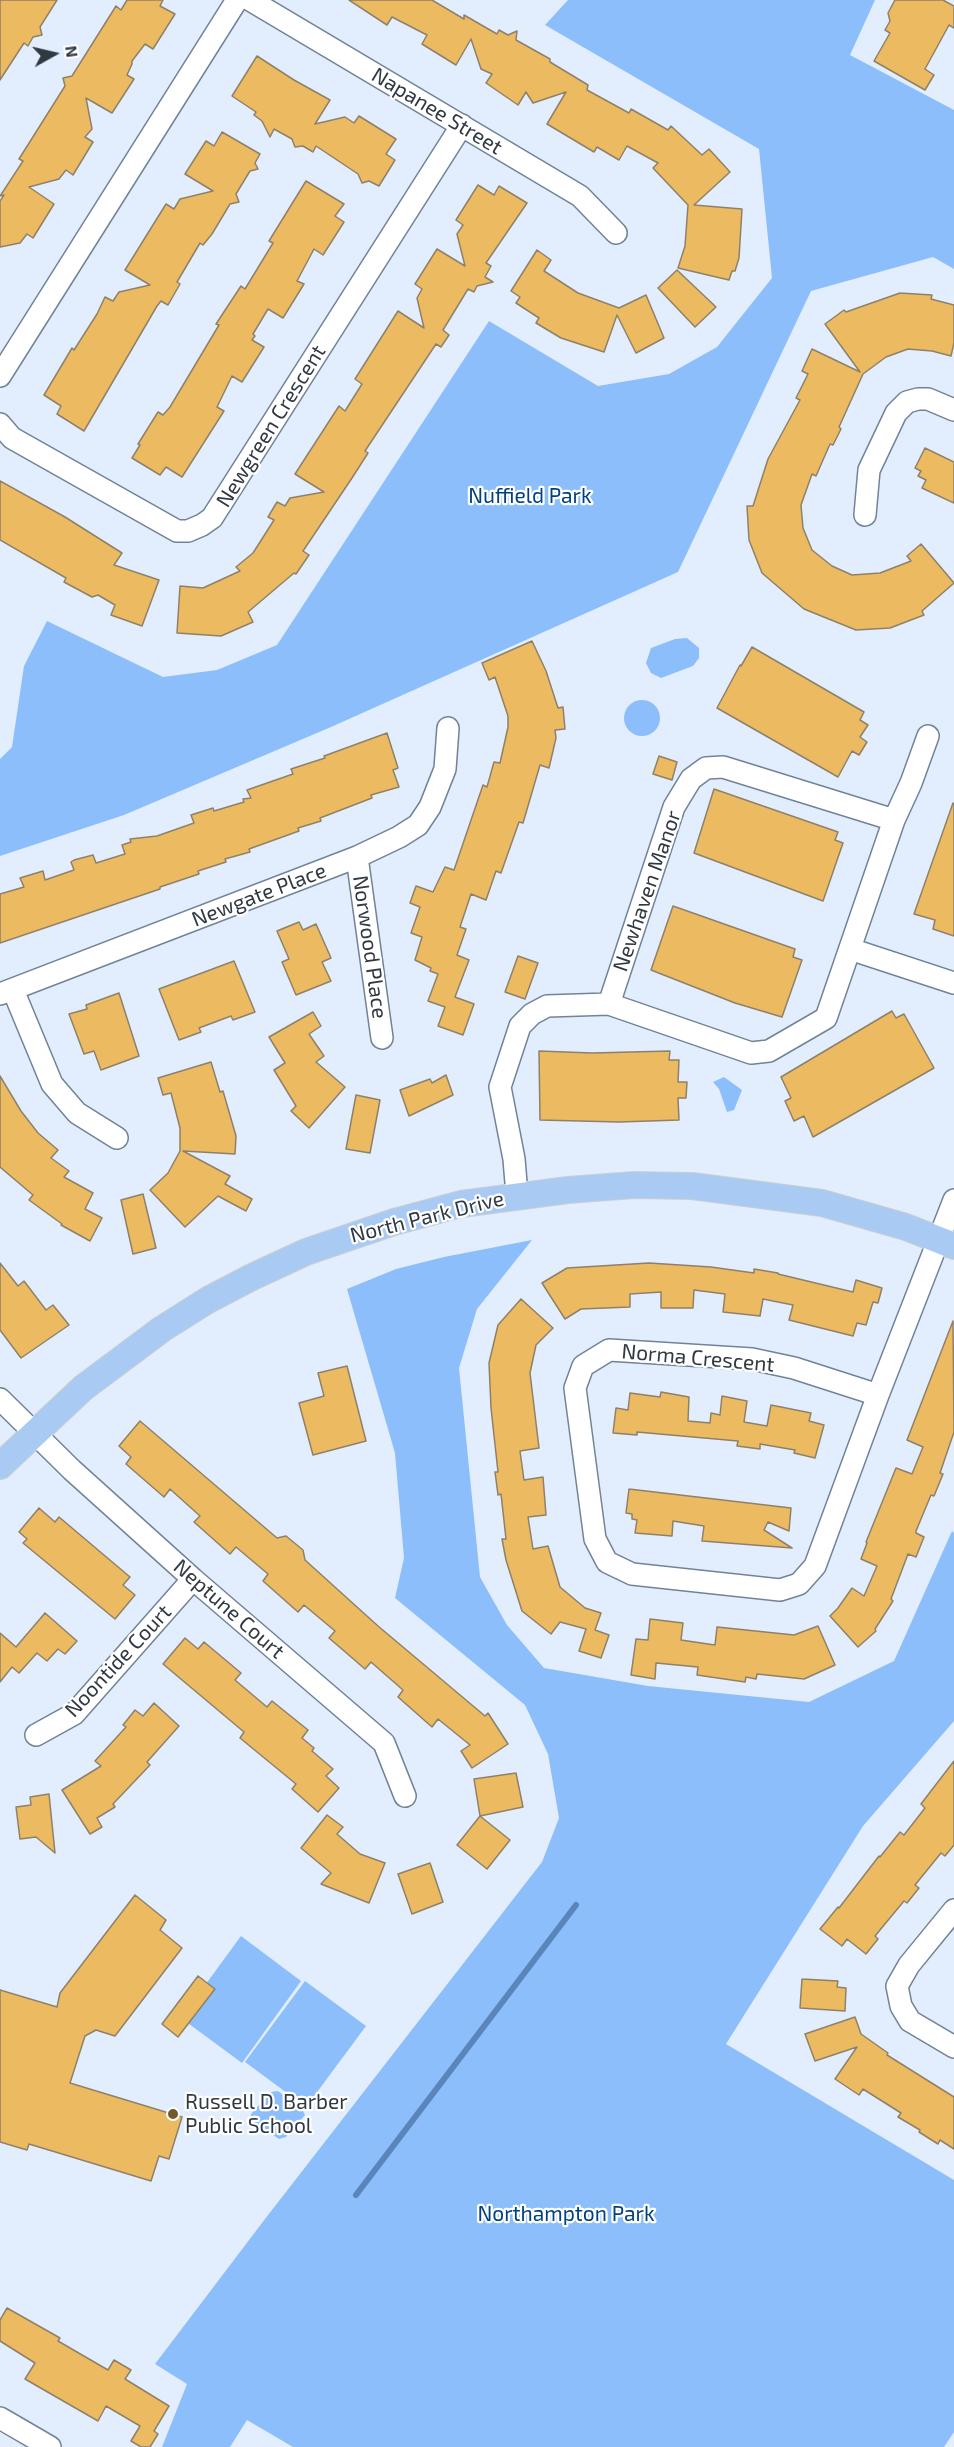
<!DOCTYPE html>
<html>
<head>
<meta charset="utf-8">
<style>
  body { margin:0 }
  #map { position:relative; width:954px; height:2447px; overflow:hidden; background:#e2eefd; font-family:"Exo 2",sans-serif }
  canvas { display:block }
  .north { position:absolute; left:24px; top:24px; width:60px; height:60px; -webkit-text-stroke:4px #fff; paint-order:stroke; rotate:82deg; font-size:16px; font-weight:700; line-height:24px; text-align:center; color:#303841 }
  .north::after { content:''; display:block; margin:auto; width:21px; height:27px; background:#303841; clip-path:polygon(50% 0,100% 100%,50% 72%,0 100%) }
</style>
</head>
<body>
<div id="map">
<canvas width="954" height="2447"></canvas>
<div class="north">N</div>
</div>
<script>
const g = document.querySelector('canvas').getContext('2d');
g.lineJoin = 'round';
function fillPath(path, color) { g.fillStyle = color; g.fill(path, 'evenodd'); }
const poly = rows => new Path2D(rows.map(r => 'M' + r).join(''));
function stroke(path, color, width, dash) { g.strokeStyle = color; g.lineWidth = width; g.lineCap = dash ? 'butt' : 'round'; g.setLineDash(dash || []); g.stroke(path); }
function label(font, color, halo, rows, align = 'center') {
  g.font = font + ' "Exo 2",sans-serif'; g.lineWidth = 4.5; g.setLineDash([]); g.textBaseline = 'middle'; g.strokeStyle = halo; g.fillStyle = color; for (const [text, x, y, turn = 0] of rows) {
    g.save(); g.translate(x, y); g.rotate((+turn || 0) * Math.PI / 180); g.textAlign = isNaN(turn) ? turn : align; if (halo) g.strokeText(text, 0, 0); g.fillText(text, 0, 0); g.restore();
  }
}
fillPath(poly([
  [568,0,875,0,850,55,954,110,954,269,933,257,811,291,678,572,331,727,124,815,0,856,0,759,12,747,24,666,47,621,163,677,217,670,277,645,489,321,598,386,669,374,717,347,772,278,759,149,545,25],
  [687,638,699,648,699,658,693,666,661,678,651,673,646,663,651,648,675,639],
  '624 718a18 18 0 1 1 36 0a18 18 0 1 1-36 0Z',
  [724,1077,742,1090,734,1110,727,1112,719,1089,713,1082],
  [532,1240,477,1309,459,1368,480,1577,507,1625,544,1668,648,1686,809,1702,894,1661,952,1531,954,1533,954,1721,863,1826,726,2044,954,2180,954,2432,944,2447,293,2447,247,2420,230,2447,162,2447,187,2384,155,2364,265,2219,542,1862,559,1818,548,1754,525,1705,395,1598,404,1558,395,1453,347,1289,396,1269,444,1257],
  [241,1936,301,1981,242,2063,181,2018],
  [305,1981,366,2026,306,2107,245,2062],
  [278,2091,302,2109,305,2115,286,2137,279,2139,251,2120,251,2114,271,2092]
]), '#8cbefb');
stroke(poly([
  [356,2195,576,1905]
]), '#5a85ba', 6);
const building = poly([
  [0,0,57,0,40,27,42,35,33,37,28,46,24,43,0,80,0,0],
  [127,0,163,0,160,6,175,14,153,49,145,44,132,61,132,64,127,75,134,79,112,113,86,98,92,129,85,137,93,142,73,175,66,170,59,179,29,187,54,204,33,238,27,234,20,243,0,247,0,201,4,195,0,196,23,161,19,159,65,86,63,78,72,76,116,6,121,10,127,0],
  [349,0,432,0,464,19,464,15,497,34,499,30,508,35,517,31,516,40,550,59,550,62,588,85,587,90,629,113,631,109,668,130,671,126,702,155,709,149,730,172,694,205,742,209,739,258,735,271,732,271,729,280,678,268,685,246,688,205,653,168,658,163,627,146,619,160,597,147,594,152,547,124,566,92,533,103,526,92,518,105,486,83,492,74,481,69,471,39,456,65,422,44,427,35,392,17,387,25,349,0],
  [895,0,943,0,954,6,954,28,949,25,925,69,934,75,925,90,874,61,890,33,885,30,890,21,888,13,895,0],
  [257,56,294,80,330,100,315,124,345,117,354,123,359,116,396,139,386,154,395,160,379,186,369,181,362,183,358,174,316,146,313,152,303,146,295,147,292,139,274,129,270,137,262,121,254,115,256,112,232,96,257,56],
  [222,132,260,154,255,163,258,169,250,171,236,194,239,202,230,204,212,234,203,245,200,243,177,282,180,284,168,305,161,301,157,306,84,431,57,414,61,406,44,395,72,348,74,350,97,314,105,297,113,301,119,292,150,285,125,270,166,204,174,209,180,199,213,191,185,174,206,141,214,146,222,132],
  [306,181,344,204,335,216,344,222,323,255,314,249,297,281,304,284,283,318,268,309,253,334,255,336,252,340,264,347,242,382,232,376,217,407,224,411,182,477,166,467,160,475,132,458,140,445,138,444,158,412,163,415,170,407,219,325,216,324,241,286,245,289,273,243,269,241,306,181],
  [478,185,494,195,499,186,527,203,486,263,491,266,485,277,493,282,477,286,474,292,468,289,443,330,449,335,441,347,436,344,365,451,368,453,352,478,303,551,309,555,296,574,294,573,248,612,253,622,221,636,177,633,180,586,203,588,240,571,236,567,253,553,274,520,268,517,277,502,285,506,290,498,324,492,295,474,339,406,345,411,362,384,355,379,398,311,424,328,417,298,422,289,415,284,437,249,465,266,457,234,463,225,456,220,478,185],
  [537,250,551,260,544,271,578,293,619,308,646,295,664,338,636,353,617,315,604,352,561,338,536,323,539,318,516,303,520,297,511,291,537,250],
  [677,270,716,307,695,327,658,288,677,270],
  [900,293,932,295,931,299,954,305,954,343,951,356,932,351,908,349,886,357,863,374,839,427,841,429,833,445,830,444,816,476,812,474,801,505,803,528,812,550,832,566,852,575,880,573,911,561,907,556,921,544,954,583,922,611,924,615,890,628,856,630,804,609,762,573,749,540,747,506,753,506,768,459,800,400,796,398,808,374,802,371,812,349,860,372,825,324,844,310,846,312,900,293],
  [925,448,954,462,954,503,922,488,926,480,918,476,921,471,915,468,925,448],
  [0,481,65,517,122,553,114,565,159,580,142,626,111,615,115,605,98,595,92,597,64,582,66,578,0,540,0,481],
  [532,641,546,671,558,708,563,707,565,729,555,730,556,738,549,768,540,765,523,823,519,822,501,873,496,871,486,900,471,894,460,927,466,929,457,955,469,960,455,997,474,1004,463,1035,438,1026,445,1007,428,1001,438,974,430,971,431,968,415,960,422,937,411,933,420,907,410,903,416,886,433,892,445,867,454,870,483,785,487,787,494,762,500,763,508,727,508,716,495,677,489,680,482,663,532,641],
  [752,647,864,712,860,720,868,725,860,737,867,742,859,755,852,751,838,777,717,708,740,665,741,666,752,647],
  [387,733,398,768,393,770,399,787,371,795,372,798,320,818,321,821,298,828,299,831,249,849,250,852,225,859,226,862,198,871,199,874,160,887,160,889,0,943,0,894,24,887,20,878,43,871,45,880,74,870,71,862,74,860,93,855,96,863,125,854,122,845,131,842,130,839,157,836,194,823,191,815,213,808,214,811,244,802,243,799,251,798,247,790,293,774,291,769,325,758,324,756,387,733],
  [659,756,677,762,672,780,653,774,659,756],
  [714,789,838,832,835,840,843,843,823,901,694,853,714,789],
  [953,803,954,804,954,936,933,929,935,920,914,914,953,803],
  [673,906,795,949,793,957,802,960,782,1017,735,1003,651,970,673,906],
  [299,922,303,930,316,924,331,958,322,962,331,981,296,995,282,962,289,959,277,931,299,922],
  [518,956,538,963,525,999,505,992,518,956],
  [234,961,255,1012,233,1020,231,1016,199,1028,201,1032,179,1040,159,989,234,961],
  [119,993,139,1056,101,1070,94,1051,84,1054,69,1014,87,1009,86,1005,119,993],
  [892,1011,896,1018,904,1014,934,1068,813,1137,804,1116,794,1121,785,1101,791,1098,781,1077,892,1011],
  [313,1012,321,1026,309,1034,324,1056,316,1062,345,1087,309,1128,291,1111,296,1106,274,1070,285,1063,269,1037,313,1012],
  [539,1051,592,1053,670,1051,669,1060,679,1060,678,1082,687,1082,686,1098,678,1098,679,1120,619,1122,540,1120,539,1051],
  [211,1062,220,1092,223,1091,236,1136,235,1154,183,1151,230,1176,225,1184,252,1199,246,1211,218,1196,185,1227,150,1190,168,1173,180,1151,180,1128,171,1093,163,1095,158,1078,211,1062],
  [446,1075,453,1095,409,1116,400,1090,430,1079,432,1083,446,1075],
  [0,1076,21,1111,38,1133,58,1150,51,1158,69,1171,64,1177,93,1193,85,1209,102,1218,90,1241,61,1225,62,1224,29,1200,33,1195,0,1167,0,1076],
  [356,1095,380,1100,370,1153,346,1149,356,1095],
  [143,1194,156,1248,133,1254,121,1200,143,1194],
  [0,1263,18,1286,24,1281,46,1310,53,1305,69,1325,21,1358,0,1330,0,1263],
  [649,1263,711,1267,754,1273,754,1269,778,1273,778,1274,853,1292,856,1280,882,1288,878,1303,873,1302,866,1325,857,1323,853,1336,789,1320,793,1305,763,1299,760,1316,723,1312,725,1294,694,1290,693,1308,661,1308,661,1292,630,1294,630,1307,581,1309,565,1319,542,1283,567,1268,649,1263],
  [521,1299,553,1328,536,1345,530,1373,539,1448,520,1451,524,1480,543,1477,546,1515,528,1517,533,1549,548,1546,560,1587,585,1608,601,1613,595,1630,609,1635,601,1658,579,1651,586,1629,560,1622,551,1634,522,1611,506,1560,502,1539,506,1539,501,1494,498,1495,495,1472,498,1472,491,1408,489,1363,498,1325,521,1299],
  [953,1321,954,1432,940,1473,943,1474,934,1496,931,1495,916,1531,916,1533,924,1537,916,1557,908,1554,891,1599,893,1601,875,1629,876,1631,858,1647,830,1616,838,1608,852,1588,864,1596,877,1566,861,1559,867,1543,866,1542,896,1468,912,1474,923,1447,907,1440,953,1321],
  [347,1366,366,1441,313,1455,299,1403,324,1396,318,1373,347,1366],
  [661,1392,689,1397,688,1421,710,1423,711,1413,720,1415,722,1396,747,1401,744,1422,767,1426,771,1405,811,1413,809,1421,824,1425,815,1458,794,1453,795,1450,760,1444,760,1449,737,1446,738,1441,637,1432,637,1435,613,1433,616,1408,628,1410,630,1393,660,1397,661,1392],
  [140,1421,277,1538,286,1536,303,1550,305,1560,378,1626,485,1716,488,1713,508,1744,472,1768,461,1751,470,1745,438,1719,432,1727,398,1697,403,1690,371,1662,365,1669,329,1638,335,1631,304,1605,298,1612,263,1581,268,1574,236,1547,230,1554,194,1522,200,1516,170,1489,164,1497,126,1464,131,1457,119,1446,140,1421],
  [629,1489,791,1508,789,1531,768,1522,764,1530,792,1548,702,1541,704,1526,673,1521,672,1536,635,1533,637,1520,632,1519,632,1514,626,1513,629,1489],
  [39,1508,55,1522,59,1517,130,1577,123,1585,135,1595,115,1619,23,1543,27,1539,19,1532,39,1508],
  [45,1613,77,1641,65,1654,58,1649,47,1661,37,1653,19,1673,12,1667,0,1682,0,1633,16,1647,45,1613],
  [650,1619,683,1623,681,1640,715,1645,717,1627,794,1635,818,1626,835,1665,804,1679,757,1674,756,1679,746,1677,745,1682,697,1675,698,1667,656,1663,655,1679,631,1675,636,1639,648,1640,650,1619],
  [185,1638,198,1649,204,1642,241,1673,235,1680,267,1707,272,1701,308,1730,302,1738,314,1748,312,1751,333,1769,326,1776,339,1788,318,1812,292,1789,296,1784,240,1738,244,1732,163,1664,185,1638],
  [154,1703,179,1726,147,1762,150,1765,113,1804,115,1807,97,1818,102,1827,90,1834,62,1790,101,1766,95,1761,126,1727,123,1725,135,1710,143,1716,154,1703],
  [954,1761,954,1845,945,1856,941,1853,915,1885,919,1888,907,1903,904,1901,875,1936,878,1939,866,1954,847,1939,842,1946,820,1929,838,1907,839,1908,879,1856,880,1857,900,1832,904,1835,925,1808,921,1804,954,1761],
  [516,1773,523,1807,480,1816,474,1779,516,1773],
  [49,1794,55,1853,36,1837,20,1839,16,1807,31,1805,30,1797,49,1794],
  [327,1815,343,1827,337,1834,360,1854,385,1863,369,1903,321,1884,331,1873,301,1848,327,1815],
  [480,1816,510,1840,487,1869,457,1845,480,1816],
  [430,1863,443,1902,412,1914,398,1874,430,1863],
  [135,1895,166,1920,160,1930,182,1948,115,2036,96,2030,85,2036,70,2083,182,2117,169,2159,159,2156,151,2181,29,2144,27,2150,0,2142,0,1990,57,2007,60,1993,135,1895],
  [198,1976,215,1989,178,2037,162,2024,198,1976],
  [802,1979,838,1981,837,1987,846,1988,845,2011,800,2008,802,1979],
  [855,2017,861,2034,888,2053,887,2055,954,2097,954,2149,940,2140,938,2144,919,2132,920,2130,898,2117,901,2113,863,2089,859,2095,835,2079,857,2047,815,2061,805,2034,855,2017],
  [7,2308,60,2338,58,2341,108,2370,114,2360,131,2370,125,2379,169,2406,154,2431,158,2434,150,2447,141,2447,131,2441,140,2426,106,2406,98,2421,25,2379,35,2363,0,2341,0,2320,7,2308]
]);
fillPath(building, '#ecba61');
stroke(building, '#8f8169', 1.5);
const minor = poly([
  [250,0,580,196,616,233],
  [0,376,237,0],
  [0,424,12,438,177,531,188,531,202,525,212,518,462,125],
  [865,515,869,470,896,413,907,402,918,399,928,399,954,410],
  [357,857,382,1038],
  [850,949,954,983],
  [13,990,52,1084,77,1113,117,1138],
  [0,994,357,857,399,837,418,825,430,807,445,769,448,728],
  [609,1004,674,807,691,779,706,768,723,767,894,820],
  [517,1195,514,1159,500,1087,520,1026,532,1014,547,1006,609,1004,751,1053,769,1051,826,1018,894,820,911,783,928,736],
  [878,1395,794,1368,752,1359,609,1350,583,1366,575,1388,595,1539,607,1562,632,1574,780,1590,799,1584,815,1566,878,1395,954,1200],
  [0,1399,72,1470,193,1579,384,1743,405,1796],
  [36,1735,74,1714,193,1579],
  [954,1910,909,1965,897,1986,901,2006,910,2021,954,2047],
  [0,2418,50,2447]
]);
const major = poly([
  [0,1466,83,1388,162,1329,208,1300,252,1277,306,1252,394,1222,461,1204,568,1190,634,1185,692,1186,822,1203,906,1227,954,1246]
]);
stroke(minor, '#718398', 24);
stroke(major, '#cdcfd1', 28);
stroke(minor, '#fff', 21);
stroke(major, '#a9caf2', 26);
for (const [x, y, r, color] of [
  [173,2114,6,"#73592a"]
]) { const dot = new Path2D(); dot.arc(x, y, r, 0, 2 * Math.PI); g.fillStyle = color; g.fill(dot); stroke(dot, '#fff', 2); }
label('21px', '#303841', '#fff', [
  ["Napanee Street",437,111,31],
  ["Newgreen Crescent",271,426,-58],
  ["Newhaven Manor",647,891,-71],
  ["Newgate Place",259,895,-21],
  ["Norwood Place",370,947,82],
  ["North Park Drive",427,1217,-14],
  ["Norma Crescent",698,1358,5],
  ["Neptune Court",229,1609,41],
  ["Noontide Court",118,1661,-47]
]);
label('21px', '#004180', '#fff', [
  ["Nuffield Park",530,496],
  ["Northampton Park",566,2214]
]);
label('21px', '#303841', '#fff', [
  ["Russell D. Barber",185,2102],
  ["Public School",185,2126]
], 'left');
</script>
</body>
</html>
